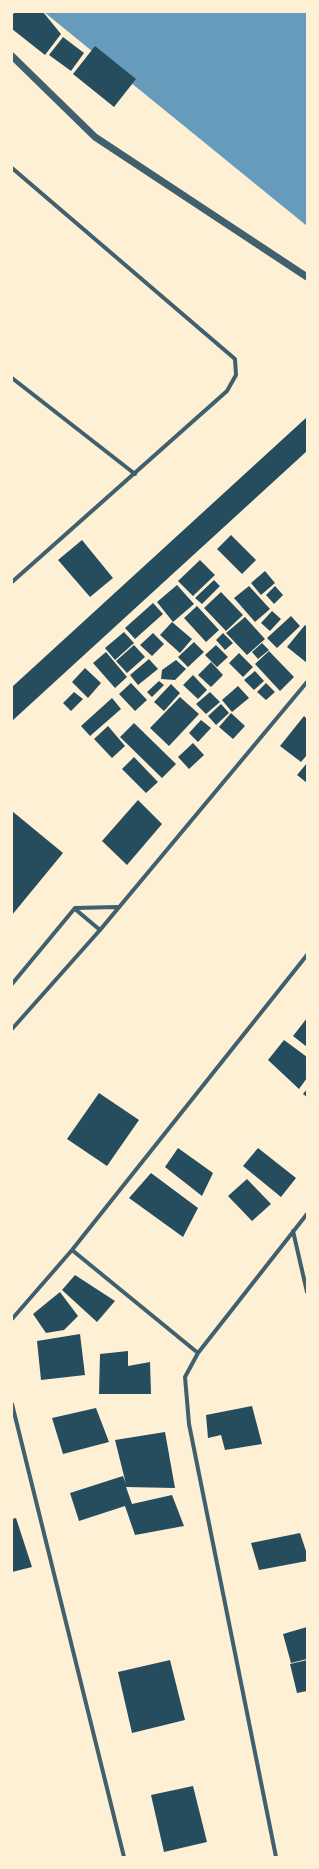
<!DOCTYPE html>
<html>
<head>
<meta charset="utf-8">
<style>
  body { margin:0 }
  #map { position:relative; width:319px; height:1869px; overflow:hidden; background:#fdf0d5; font-family:Spectral,serif }
  canvas { display:block }
  .frame { position:absolute; inset:0; border:13px solid #fdf0d5; pointer-events:none }
</style>
</head>
<body>
<div id="map">
<canvas width="319" height="1869"></canvas>
<div class="frame"></div>
</div>
<script>
const g = document.querySelector('canvas').getContext('2d');
g.lineJoin = 'round';
function fillPath(path, color) { g.fillStyle = color; g.fill(path, 'evenodd'); }
const poly = rows => new Path2D(rows.map(r => 'M' + r).join(''));
function stroke(path, color, width, dash) { g.strokeStyle = color; g.lineWidth = width; g.lineCap = dash ? 'butt' : 'round'; g.setLineDash(dash || []); g.stroke(path); }
fillPath(poly([
  [44,12,307,12,307,226]
]), '#669bbc');
fillPath(poly([
  [15,12,43,12,61,34,45,55,12,29,12,15],
  [63,37,84,53,71,71,49,55],
  [95,46,136,79,114,107,73,74],
  [307,417,307,451,12,721,12,687],
  [231,535,256,560,242,574,217,549],
  [82,540,113,578,90,597,58,560],
  [200,560,215,575,193,596,178,581],
  [265,571,275,583,261,595,251,583],
  [214,580,220,586,202,604,195,598],
  [177,585,194,604,173,622,157,602],
  [249,586,270,609,255,622,234,598],
  [275,586,283,595,274,604,266,595],
  [221,592,243,615,226,631,204,608],
  [153,603,163,614,135,639,125,628],
  [197,606,219,630,206,642,184,618],
  [272,611,281,619,270,631,261,623],
  [291,616,300,626,277,648,267,638],
  [245,617,265,639,247,655,226,633],
  [172,622,192,639,180,653,160,635],
  [305,625,307,627,307,663,287,647],
  [124,632,134,643,115,660,105,648],
  [153,633,164,644,152,656,140,645],
  [223,633,233,643,225,650,216,640],
  [194,642,204,652,188,667,178,657],
  [262,643,269,650,258,659,252,652],
  [134,645,145,657,127,673,116,661],
  [216,645,228,657,217,667,205,655],
  [269,651,294,677,280,691,255,664],
  [106,652,127,677,115,688,93,663],
  [239,653,253,667,243,677,229,663],
  [149,659,158,669,138,685,130,675],
  [176,660,186,669,175,680,161,679,162,670],
  [211,662,223,675,211,687,198,675],
  [85,668,101,683,88,698,72,682],
  [255,671,264,681,254,690,244,680],
  [193,675,207,690,198,699,183,685],
  [159,681,164,685,152,697,147,692],
  [131,683,147,700,135,711,119,694],
  [266,683,275,692,266,700,257,692],
  [171,684,180,693,164,711,154,702],
  [238,686,249,698,232,712,222,700],
  [74,692,83,699,71,711,63,703],
  [210,692,220,702,206,714,196,704],
  [180,697,199,714,169,746,150,728],
  [112,698,121,709,90,736,81,726],
  [221,704,229,713,216,725,208,716],
  [231,713,245,726,233,739,219,727],
  [304,716,307,719,307,755,301,762,280,746],
  [201,720,211,728,198,742,189,733],
  [134,723,176,764,162,778,120,737],
  [108,726,125,746,112,758,94,739],
  [193,743,204,755,189,769,178,757],
  [134,757,158,782,146,793,122,769],
  [307,763,307,783,297,775],
  [138,800,162,824,127,865,102,841],
  [12,811,63,853,12,915],
  [307,1018,307,1047,293,1036],
  [284,1040,307,1057,307,1078,299,1089,268,1060],
  [307,1089,307,1097,303,1094],
  [99,1093,139,1120,107,1166,67,1139],
  [178,1148,213,1173,202,1196,165,1167],
  [258,1148,296,1178,281,1197,243,1166],
  [151,1173,198,1208,183,1237,129,1198],
  [247,1179,271,1204,252,1221,228,1196],
  [75,1275,115,1301,97,1322,62,1290],
  [60,1292,78,1316,64,1330,46,1333,33,1314],
  [80,1334,85,1375,41,1380,37,1341],
  [128,1351,128,1366,150,1362,151,1394,99,1394,100,1354],
  [252,1406,262,1444,225,1450,221,1435,208,1438,206,1415],
  [96,1408,109,1442,63,1454,52,1418],
  [165,1432,175,1488,126,1487,132,1504,172,1495,184,1526,135,1535,125,1506,79,1521,70,1493,123,1476,126,1484,115,1440],
  [16,1518,32,1567,12,1572,12,1519],
  [300,1533,307,1554,307,1561,259,1570,251,1543],
  [307,1627,307,1659,291,1663,283,1634],
  [170,1660,185,1720,132,1733,118,1672],
  [307,1660,307,1691,297,1693,290,1664],
  [193,1786,207,1842,164,1852,151,1795]
]), '#264d5e');
stroke(poly([
  [12,168,235,359,236,375,227,391,12,582],
  [12,378,135,474],
  [75,909,100,930],
  [12,984,75,908,117,907],
  [12,1029,100,930,307,682],
  [293,1231,307,1292],
  [72,1250,198,1353],
  [12,1319,72,1250,307,955],
  [12,1404,124,1857],
  [276,1857,189,1424,185,1377,198,1353,307,1214]
]), '#3f606c', 4);
stroke(poly([
  [12,56,95,137,307,277]
]), '#3f606c', 7);
</script>
</body>
</html>
